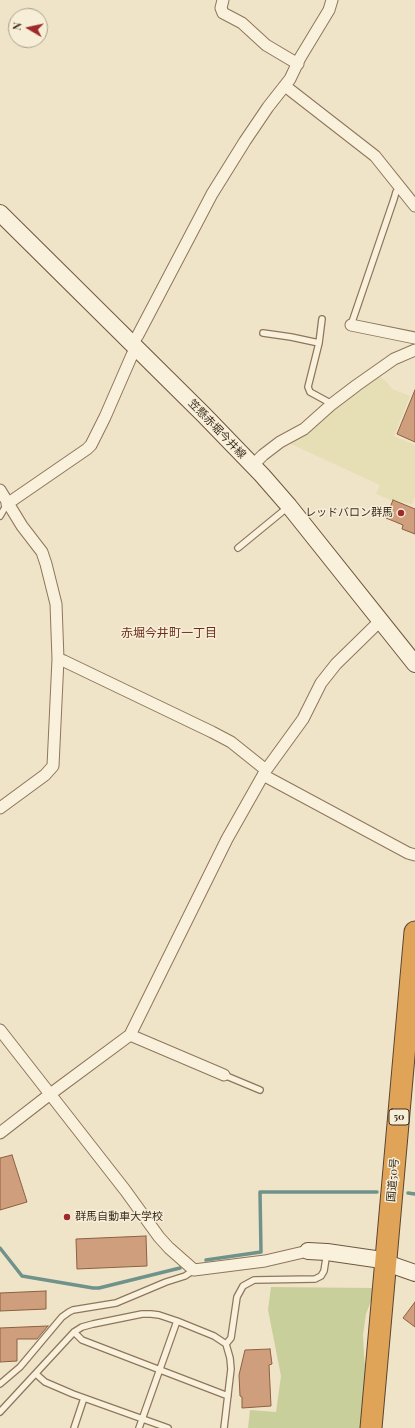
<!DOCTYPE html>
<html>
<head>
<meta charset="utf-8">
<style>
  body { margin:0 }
  #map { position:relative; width:415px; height:1428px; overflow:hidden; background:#f0e4c8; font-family:"Playfair Display",serif }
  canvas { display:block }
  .north { position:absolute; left:8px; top:8px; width:40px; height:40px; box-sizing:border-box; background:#f7eed8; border:1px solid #ada18e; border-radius:50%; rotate:279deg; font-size:11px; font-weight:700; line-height:16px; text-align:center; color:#3d2e20 }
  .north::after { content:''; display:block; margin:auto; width:14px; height:18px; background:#9e2a2b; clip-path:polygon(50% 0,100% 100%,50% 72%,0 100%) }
</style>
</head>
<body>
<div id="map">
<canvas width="415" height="1428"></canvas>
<div class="north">N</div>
</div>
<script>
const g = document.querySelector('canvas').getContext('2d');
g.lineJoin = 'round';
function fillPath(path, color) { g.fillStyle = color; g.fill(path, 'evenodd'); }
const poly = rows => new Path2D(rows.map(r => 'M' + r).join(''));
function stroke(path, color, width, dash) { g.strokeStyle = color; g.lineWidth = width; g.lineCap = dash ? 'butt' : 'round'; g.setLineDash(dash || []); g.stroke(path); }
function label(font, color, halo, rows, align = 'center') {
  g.font = font + ' "Playfair Display","Noto Sans JP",serif'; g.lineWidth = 3; g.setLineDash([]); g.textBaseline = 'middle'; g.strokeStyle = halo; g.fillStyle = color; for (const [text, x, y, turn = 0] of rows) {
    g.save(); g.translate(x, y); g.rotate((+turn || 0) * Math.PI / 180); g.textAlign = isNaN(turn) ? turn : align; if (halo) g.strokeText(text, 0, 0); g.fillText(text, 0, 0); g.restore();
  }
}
fillPath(poly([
  [378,376,386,381,392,389,410,396,394,436,415,445,415,496,412,504,391,500,376,494,380,485,289,443,335,407]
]), '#e6deb5');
fillPath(poly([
  [271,1287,374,1288,374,1293,366,1314,363,1335,364,1355,366,1375,362,1428,248,1428,250,1410,276,1412,281,1376,268,1310]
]), '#c9cf9b');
stroke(poly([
  [408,1193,415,1194],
  [0,1248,22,1276,93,1288,99,1288,180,1268],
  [206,1260,261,1252,260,1192,377,1192]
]), '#6f938a', 3.5);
const building = poly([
  [415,390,415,442,397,434,415,390],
  [393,500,415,509,415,534,402,529,403,525,386,518,393,500],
  [12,1155,27,1202,0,1210,0,1158,12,1155],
  [146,1236,147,1266,77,1269,76,1239,146,1236],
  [46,1291,46,1309,0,1311,0,1293,46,1291],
  [415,1302,415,1327,403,1318,415,1302],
  [48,1326,37,1339,17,1339,17,1361,0,1362,0,1328,48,1326],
  [270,1349,272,1364,269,1365,271,1406,242,1408,242,1397,240,1396,239,1375,245,1350,270,1349]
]);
fillPath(building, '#cf9f7d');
stroke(building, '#8d5f41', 1);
const lane = poly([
  [322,319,319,343,308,387,310,392,332,404],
  [351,325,394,199,396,192,400,188],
  [263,333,291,337,319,343],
  [0,516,7,504],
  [238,548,288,507],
  [224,1075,260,1090],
  [74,1332,82,1340,228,1396],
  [226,1344,231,1338,237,1297,243,1286,254,1280,315,1279,321,1276,324,1271,327,1252],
  [36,1374,45,1382,73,1394,168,1428],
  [0,1384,20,1367,62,1317,69,1312,73,1310,116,1303,166,1282,185,1276,194,1270],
  [0,1412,74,1332,82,1327,93,1324,142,1314,151,1314,159,1315,177,1321,214,1336,226,1344,230,1358,231,1369,224,1428],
  [74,1428,84,1398],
  [139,1428,177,1321]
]);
const street = poly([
  [223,0,221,8,223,13,242,23,266,45,298,64],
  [285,86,375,156,415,206],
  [351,325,415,338],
  [132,344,138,335,212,194,245,141,268,107,290,79,300,58,329,10,332,0],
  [253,465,263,455,280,442,304,429,332,404,357,385,394,359,415,350],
  [0,490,22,526,42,552,46,564,56,604,58,659,53,766,45,775,0,808],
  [7,504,87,449,91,445,105,417,132,355,136,348],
  [58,659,64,661,212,732,231,742,266,770],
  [263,775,408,853,415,855],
  [0,1030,125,1190,159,1237,169,1248,194,1270,265,1261,308,1251],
  [130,1035,224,1075],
  [0,1133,49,1095,130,1035,227,839,266,770,303,719,321,683,336,664,381,620]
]);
const secondary = poly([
  [0,213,204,415,262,475,289,506,415,664],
  [308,1251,327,1252,375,1259,415,1273]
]);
const highway = poly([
  [371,1428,415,932]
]);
stroke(lane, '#8d765c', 8);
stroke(street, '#8d765c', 13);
stroke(secondary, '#6f573f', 18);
stroke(highway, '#5b4430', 23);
stroke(lane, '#faf1dc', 5.5);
stroke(street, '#faf1dc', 11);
stroke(secondary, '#faf1dc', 16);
stroke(highway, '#e0a458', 21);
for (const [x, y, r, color] of [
  [401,513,4,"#9e2a2b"],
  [67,1217,4,"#9e2a2b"]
]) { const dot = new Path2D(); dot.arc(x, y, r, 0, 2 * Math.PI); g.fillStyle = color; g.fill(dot); stroke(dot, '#f7eed8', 1.5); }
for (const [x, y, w] of [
  [399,1117,20]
]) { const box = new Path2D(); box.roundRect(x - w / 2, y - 8, w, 16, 3); g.fillStyle = '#f7eed8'; g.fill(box); stroke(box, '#3d2e20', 1); }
label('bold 10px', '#3d2e20', null, [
  ["50",399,1117]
]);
label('11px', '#3d2e20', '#f7eed8', [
  ["笠懸赤堀今井線",217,429,46],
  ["国道50号",393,1180,-85]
]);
label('11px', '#3d2e20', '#f7eed8', [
  ["レッドバロン群馬",393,513],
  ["群馬自動車大学校",75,1217,"left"]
], 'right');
label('12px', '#6b2e1e', '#f7eed8', [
  ["赤堀今井町一丁目",169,633]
]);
</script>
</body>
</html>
